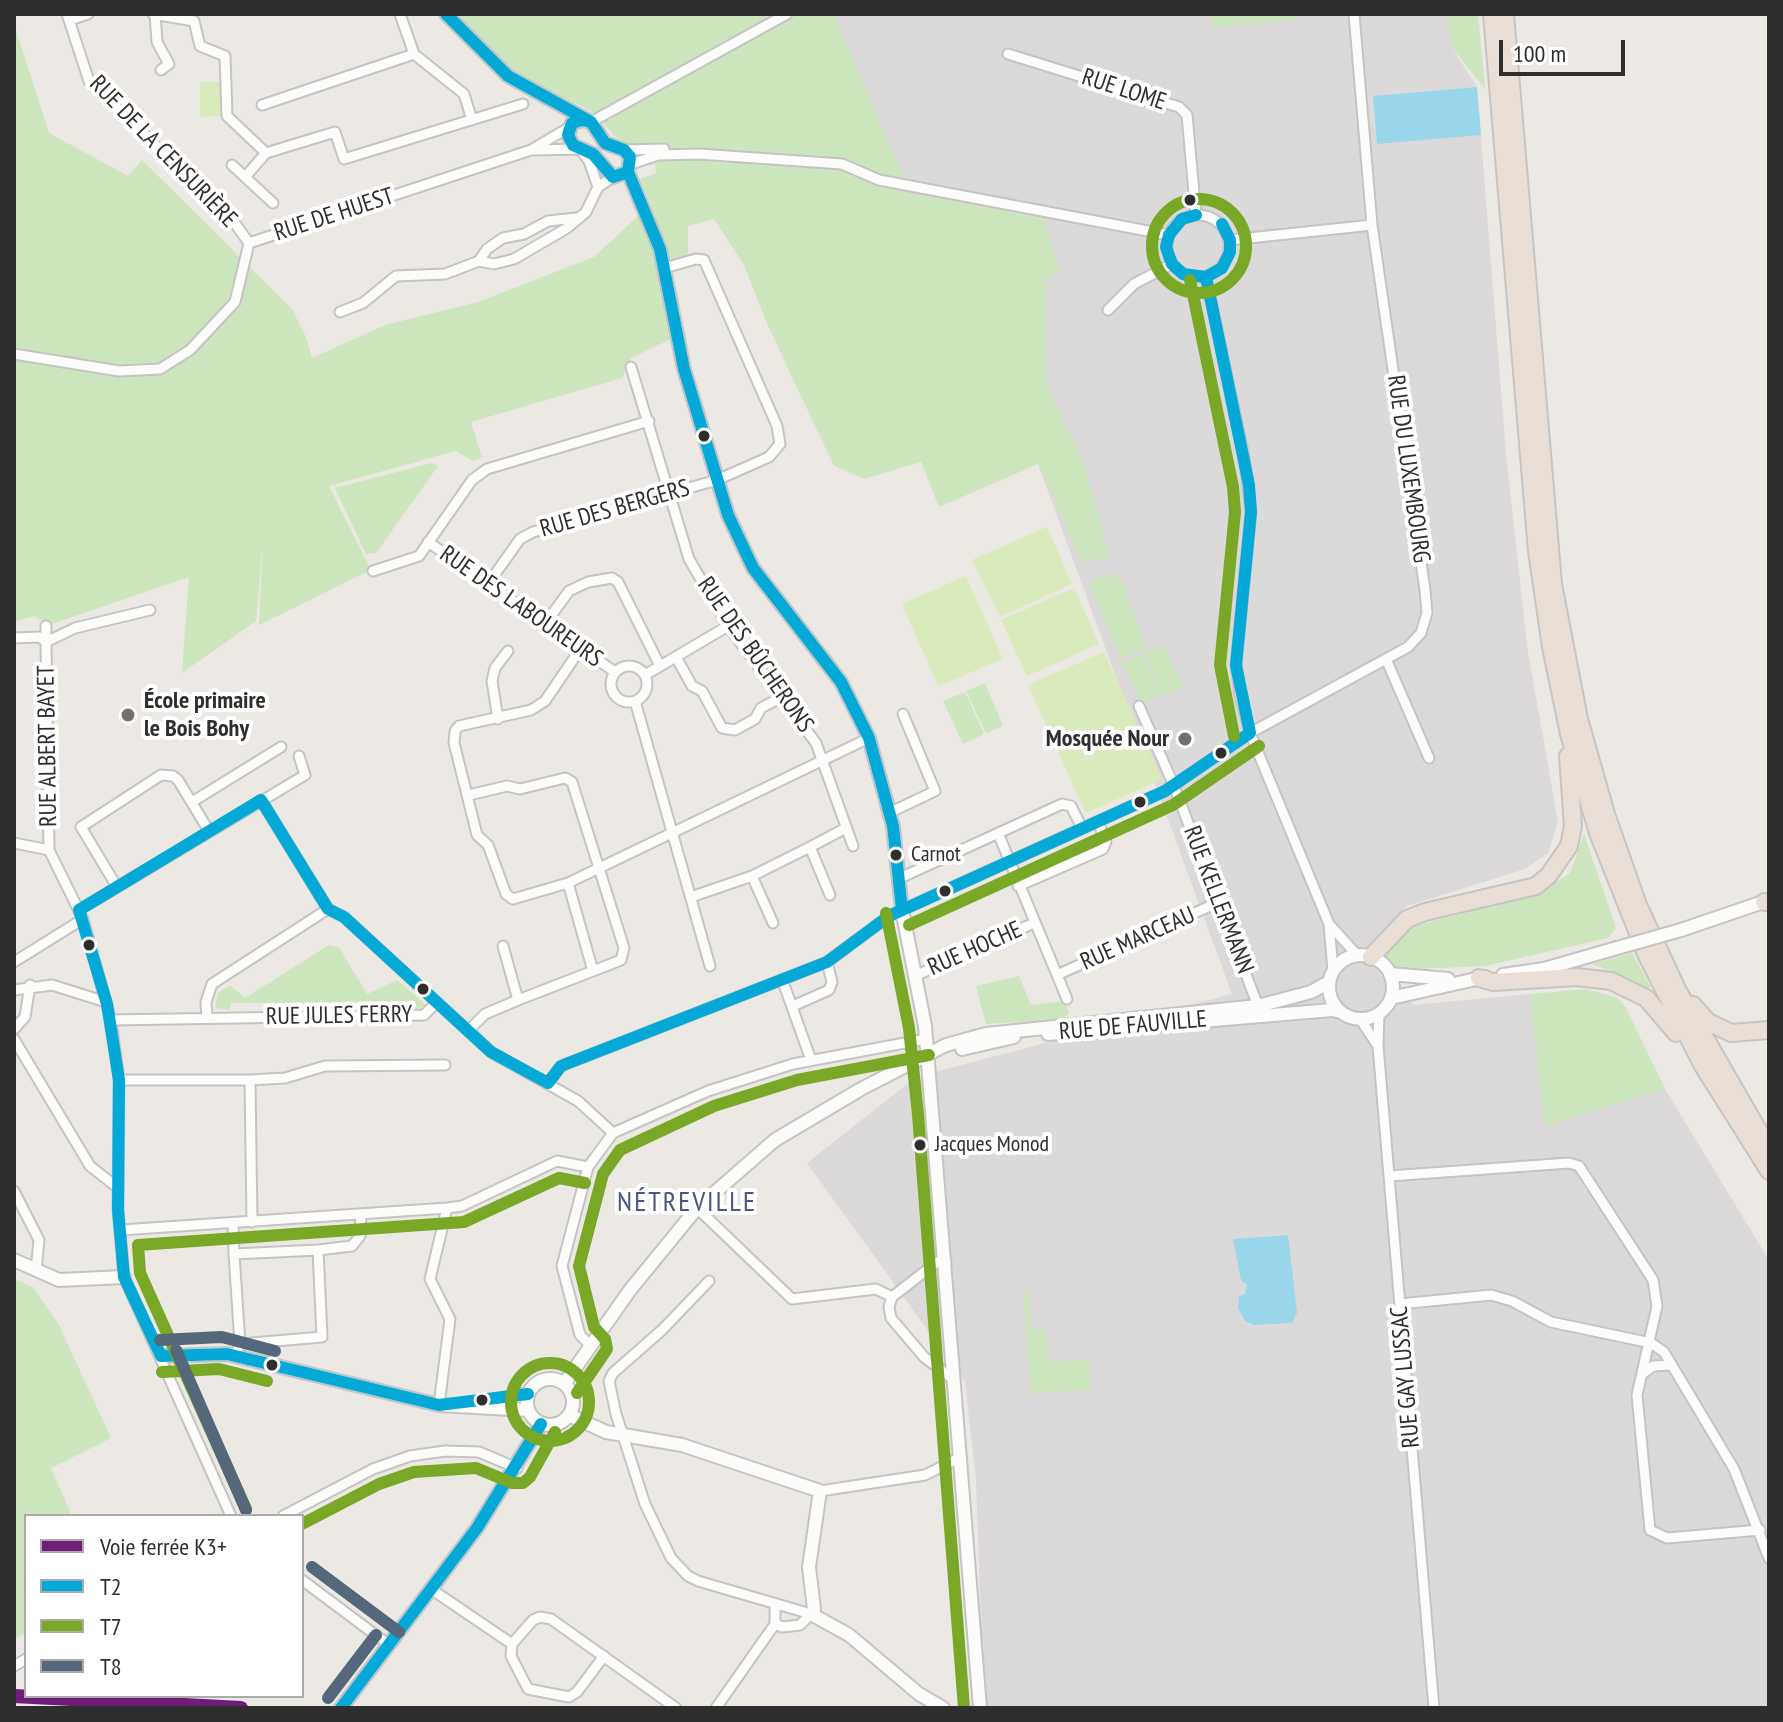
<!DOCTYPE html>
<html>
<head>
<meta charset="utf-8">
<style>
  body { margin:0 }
  #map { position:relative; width:1783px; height:1722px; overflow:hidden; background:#ece8e4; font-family:"PT Sans Narrow",sans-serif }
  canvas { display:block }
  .frame { position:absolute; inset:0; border:16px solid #2e2e2e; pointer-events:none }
  .legend { position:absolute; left:24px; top:1514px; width:280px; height:184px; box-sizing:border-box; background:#fff; border:2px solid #ababab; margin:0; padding:10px 14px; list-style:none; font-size:24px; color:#2e2e2e }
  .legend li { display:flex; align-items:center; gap:16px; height:40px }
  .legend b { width:40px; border:2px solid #ababab }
  .scale { position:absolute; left:1499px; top:40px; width:126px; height:36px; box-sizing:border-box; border:4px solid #2e2e2e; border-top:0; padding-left:10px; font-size:24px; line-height:28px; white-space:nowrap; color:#2e2e2e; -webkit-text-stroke:6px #fff; paint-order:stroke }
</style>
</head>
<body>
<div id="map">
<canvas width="1783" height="1722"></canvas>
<div class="frame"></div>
<ul class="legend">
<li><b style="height:10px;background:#6e1e78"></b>Voie ferrée K3+</li>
<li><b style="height:10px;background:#05a9d8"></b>T2</li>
<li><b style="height:10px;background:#79a726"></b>T7</li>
<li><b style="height:10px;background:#55677a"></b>T8</li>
</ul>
<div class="scale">100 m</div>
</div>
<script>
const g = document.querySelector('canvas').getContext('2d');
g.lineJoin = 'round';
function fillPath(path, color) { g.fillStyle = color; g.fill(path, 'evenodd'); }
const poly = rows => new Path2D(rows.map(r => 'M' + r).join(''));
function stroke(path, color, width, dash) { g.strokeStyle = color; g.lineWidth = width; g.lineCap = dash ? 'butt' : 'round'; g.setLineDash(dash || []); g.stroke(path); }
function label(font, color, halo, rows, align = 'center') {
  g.font = font + ' "PT Sans Narrow",sans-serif'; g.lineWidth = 8; g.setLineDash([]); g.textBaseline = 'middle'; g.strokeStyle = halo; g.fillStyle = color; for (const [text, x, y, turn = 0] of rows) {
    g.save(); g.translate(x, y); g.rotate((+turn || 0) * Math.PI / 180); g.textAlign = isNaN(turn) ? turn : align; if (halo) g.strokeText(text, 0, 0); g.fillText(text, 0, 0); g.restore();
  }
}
fillPath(poly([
  [834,14,1447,14,1452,48,1477,87,1506,453,1527,646,1558,822,1548,853,1525,869,1407,906,1374,939,1413,1005,1530,994,1544,1126,1665,1089,1769,1260,1769,1708,984,1708,976,1480,965,1382,807,1163,916,1077,1232,994,1038,464,1083,461,1047,385,1043,218,910,193]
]), '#dcd9db');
fillPath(poly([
  [456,14,834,14,910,193,1043,218,1060,271,1045,279,1047,385,1083,461,1110,557,1082,563,1038,464,939,507,921,462,864,479,834,466,768,326,744,265,714,219,688,226,688,254,672,266,662,268,671,339,631,358,622,378,471,422,482,458,473,461,456,451,329,486,371,570,259,625,263,541,256,621,182,673,189,577,46,626,35,616,14,622,14,24,49,133,128,176,142,160,292,309,306,337,312,358,385,325,478,302,594,257,651,204,640,179,656,173,653,145,637,148,616,137,595,114,576,103,562,102,528,83,500,62],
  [1211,14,1298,14,1299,20,1212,28],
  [1447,14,1478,14,1485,89,1452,48],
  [432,463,438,466,376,553,366,554,335,488],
  [1105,573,1122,580,1147,648,1121,658,1089,584],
  [1164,645,1183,687,1163,695,1144,653],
  [1142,654,1161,695,1142,703,1122,663],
  [985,683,1003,726,986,733,966,691],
  [965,692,984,734,963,744,943,701],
  [1584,834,1616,928,1608,938,1485,966,1392,970,1384,956,1414,926,1537,895,1570,873],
  [329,945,339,947,367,994,397,980,426,1005,415,1010,414,1002,230,1003,230,1010,215,1008,218,993,230,985,245,998],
  [1632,953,1651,987,1645,990,1630,979,1592,964],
  [1019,976,1031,1005,1065,1001,1069,1013,1064,1019,986,1024,976,986],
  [1586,989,1618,998,1626,1008,1665,1089,1544,1126,1530,994],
  [931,1195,936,1249,928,1260,924,1257,924,1206],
  [14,1279,33,1287,59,1325,111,1438,51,1468,72,1516,26,1516,26,1632,14,1639],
  [1023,1292,1029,1292,1032,1330,1046,1330,1049,1362,1089,1359,1091,1389,1031,1394]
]), '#cee6be');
fillPath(poly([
  [200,82,221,82,221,116,200,117],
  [1047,527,1072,584,1000,617,972,560],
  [966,576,1003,659,938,686,902,604],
  [1074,588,1099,644,1027,676,1001,620],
  [1104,652,1162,779,1086,813,1028,685]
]), '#d9eabb');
fillPath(poly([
  [1477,87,1481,135,1377,144,1373,96],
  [1288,1235,1297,1313,1292,1323,1254,1325,1245,1321,1238,1308,1239,1296,1245,1294,1247,1285,1241,1280,1233,1239]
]), '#99d6ec');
const street = poly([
  [67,14,89,81,231,218,249,243],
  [153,14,194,21],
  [155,14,157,42,169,64,161,70],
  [400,14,414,54,464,94,472,120],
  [70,20,88,14],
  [194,21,200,46,225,56,227,116,266,153],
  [1008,54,1179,107,1187,115,1196,215],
  [262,105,414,54],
  [591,122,787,14],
  [534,150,580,149,589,161,598,187],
  [624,150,664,149],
  [266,153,335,132,344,159,523,104],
  [631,164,658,155,699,154,842,164,879,180,1169,235],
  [232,165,273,203],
  [245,177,266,153],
  '1167 246a31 31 0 1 1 62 0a31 31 0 1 1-62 0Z',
  [1230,240,1372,225],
  [479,261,487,249,503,238,524,234,548,221,576,218],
  [1206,277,1244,456,1251,512,1236,665,1240,695,1250,733,1329,924,1333,971],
  [1108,310,1134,284,1172,264],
  [340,312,363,303,396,276,445,274,479,261,494,264,514,259,567,228,586,212,598,187,613,177],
  [14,354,119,371,160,369,190,350,235,302,249,243,531,150,568,128],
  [631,367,689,559,728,626,816,743,853,846],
  [428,542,615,672],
  [373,571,419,556,472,480,487,469,649,421],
  [488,584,520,539,533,532,717,480,769,457,780,444,777,426,704,260,696,259,664,268],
  [545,624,569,591,588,582,612,578,618,582,660,666],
  [46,626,46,642,75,628,150,610],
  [14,638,40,637,46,642,49,850,83,919,111,1020,119,1080,118,1210,124,1277,231,1516],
  [581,648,545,701,531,710,459,726,455,731,454,743,477,835,488,845,506,894,513,899,568,883,869,738],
  [676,657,692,686,702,691,722,728,735,730,755,719,761,708,782,697],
  [1386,659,1429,758],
  '611 684a18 18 0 1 1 36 0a18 18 0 1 1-36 0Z',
  [645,675,728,626],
  [635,701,710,966],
  [1139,706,1174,786,1258,1006],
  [498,719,492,681,495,668,508,651],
  [469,795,507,786,520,789,565,778,572,782,624,948,621,960,593,971,568,883],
  [261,800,328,909,344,917,491,1052,578,1101,613,1133],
  [192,802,281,747],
  [889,813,935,791,903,714],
  [998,833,1067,999],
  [14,843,49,850],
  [900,878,1062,804,1071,806,1082,828],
  [1018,886,1103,849,1106,842,1098,822],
  [117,887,81,827,161,775,173,776,178,780,209,831],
  [830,895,810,847,846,828],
  [691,897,752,876],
  [79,910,305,775,299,756],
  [773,923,752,876,810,847],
  [1329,924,1357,955],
  [503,946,518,1000,593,971],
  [14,962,83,919],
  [917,975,1034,923],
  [1057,975,1219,902],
  [782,979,811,1060],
  [14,990,52,985,106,1002],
  [793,1006,829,990,832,982,827,962],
  [1379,1013,1378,1046,1434,1708],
  [207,1018,206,1002,212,984,328,909],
  [1360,1019,1378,1046],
  [111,1020,424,1015,437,1002],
  [14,1029,25,1017,30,985],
  [468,1031,485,1014,518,1000],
  [14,1039,90,1166,118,1188],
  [119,1080,250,1080,285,1078,325,1066,445,1065],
  [250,1080,252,1222],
  [548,1083,561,1066,827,962,889,916,1165,791,1250,733,1408,647,1421,633,1427,613,1425,590,1372,225,1354,14],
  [1389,1176,1569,1163,1579,1166,1653,1280,1657,1306,1637,1395,1650,1530,1667,1538,1760,1530],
  [14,1191,39,1240,36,1271],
  [697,1208,792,1299,876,1289,892,1297],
  [233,1223,234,1254],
  [121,1230,447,1208,462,1206,557,1161,588,1167],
  [318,1250,352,1246,360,1236,361,1214],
  [946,1262,937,1262,892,1297,889,1307,891,1318,924,1357,954,1380],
  [709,1281,662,1330,613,1373,609,1381,616,1414,645,1504,671,1558,688,1576,698,1581,811,1614,800,1625,782,1627,775,1624,775,1604],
  [1400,1304,1491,1295,1512,1301,1551,1322,1651,1343,1664,1352,1734,1469,1769,1558],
  [591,1346,580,1335,562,1266,588,1167,613,1133,708,1091,793,1064,926,1039],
  [235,1356,240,1344,322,1337,318,1250,234,1254,240,1344],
  [1642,1374,1653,1366,1671,1365],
  [439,1405,450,1319,430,1279,447,1208],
  [820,1491,925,1475,961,1457],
  [283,1516,373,1469,410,1456,445,1451,479,1452,517,1468],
  [302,1580,389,1645],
  [431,1589,512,1644],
  [512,1644,533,1620,540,1617,551,1619,676,1708],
  [512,1644,511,1656,528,1689,569,1697,577,1692,604,1656],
  [14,1666,26,1659],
  [716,1708,775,1624]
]);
const secondary = poly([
  [446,14,508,76,589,121],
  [628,172,613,177,593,154,573,145,568,135,572,123,582,120,591,122,605,143,624,150,630,157,628,172,660,249,684,369,728,515,753,568,841,682,869,738,893,826,902,910,925,1026,980,1708],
  [1681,930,1769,900],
  '1329 987a32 32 0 1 1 64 0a32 32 0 1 1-64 0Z',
  [1390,974,1448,979],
  [1503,975,1544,969,1617,948],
  [1391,998,1485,977],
  [1048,1034,1332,1010,1341,1012],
  [962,1049,1014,1037],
  [14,1260,59,1280,124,1277],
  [161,1356,227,1354,439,1405,528,1410],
  '527 1402a23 23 0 1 1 46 0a23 23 0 1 1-46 0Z',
  [564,1384,630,1290,697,1208,775,1140,861,1089,946,1045,986,1034,1258,1006,1311,992,1329,982],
  [492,1401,528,1394],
  [569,1415,606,1432,682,1445,820,1491,809,1567,814,1609,811,1614,849,1635,919,1694,943,1708],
  [341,1708,477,1528,541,1424]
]);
const highway = poly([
  [1492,14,1537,551,1551,647,1569,734,1598,833,1647,956,1703,1066,1769,1171],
  [1505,14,1553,584,1579,719,1606,814,1638,905,1678,991,1769,1149],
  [1764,902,1769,902],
  [1371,957,1407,919,1425,912,1536,886,1549,875,1569,846,1573,826,1568,756],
  [1479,978,1493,982,1577,977,1611,981,1646,998,1676,1033],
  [1693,1005,1708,1022,1731,1033,1769,1030]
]);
stroke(street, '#c5c4c5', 13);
stroke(secondary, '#c5c4c5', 16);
stroke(highway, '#c6c5c4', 20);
stroke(street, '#fcfcfb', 9);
stroke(secondary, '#fcfcfb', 12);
stroke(highway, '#eadfd6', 16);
const secondaryBridge = poly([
  [1617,948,1681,930]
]);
stroke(secondaryBridge, '#c5c4c5', 16, []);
stroke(secondaryBridge, '#fcfcfb', 12);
stroke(poly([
  [446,14,508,76,591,122],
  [582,120,591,122,605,143,624,150,630,157,628,172,613,177,593,154,573,145,568,135,572,123,582,120],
  [628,172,660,249,684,369,728,515,753,568,841,682,869,738,893,826,902,910],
  [1196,215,1182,219,1169,235,1166,247,1172,264,1183,274,1206,277,1222,268,1230,252,1230,240,1222,224],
  [1206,277,1249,485,1251,512,1236,665,1250,733],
  [261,800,328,909,344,917,491,1052,548,1083],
  [79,910,107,1004,119,1080,118,1210,124,1277,161,1356],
  [79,910,261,800],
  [548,1083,561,1066,827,962,889,916,1165,791,1250,733],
  [161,1356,227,1354,439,1405,528,1394],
  [341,1708,477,1528,541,1424]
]), '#05a9d8', 12);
stroke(poly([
  '1152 246a47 47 0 1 1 94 0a47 47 0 1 1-94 0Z',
  [1190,280,1233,487,1235,512,1220,665,1234,736],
  [886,913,909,1028,918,1115,964,1708],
  [909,925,1173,805,1259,746],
  '511 1402a39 39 0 1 1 78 0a39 39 0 1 1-78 0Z',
  [162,1372,219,1369,267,1381],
  [577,1393,607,1349,605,1339,594,1327,579,1266,603,1174,620,1150,714,1106,797,1080,929,1055],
  [246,1509,140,1273,138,1245,464,1222,559,1178,585,1183],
  [302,1524,379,1484,414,1472,476,1468,512,1483,523,1483,530,1477,555,1432]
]), '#79a726', 12);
stroke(poly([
  [160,1340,222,1337,275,1351],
  [176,1350,246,1510],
  [312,1567,399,1632],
  [328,1698,376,1635]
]), '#55677a', 12);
stroke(poly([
  [14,1696,241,1708]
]), '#6e1e78', 14);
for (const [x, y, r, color] of [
  [1190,200,7,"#2e2e2e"],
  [704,436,7,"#2e2e2e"],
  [128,715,8,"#706f6e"],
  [1185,739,8,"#706f6e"],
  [1221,753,7,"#2e2e2e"],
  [1140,802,7,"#2e2e2e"],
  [896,855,7,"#2e2e2e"],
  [945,891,7,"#2e2e2e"],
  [89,945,7,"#2e2e2e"],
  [423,989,7,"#2e2e2e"],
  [920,1145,7,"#2e2e2e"],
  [272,1365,7,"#2e2e2e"],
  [482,1400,7,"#2e2e2e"]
]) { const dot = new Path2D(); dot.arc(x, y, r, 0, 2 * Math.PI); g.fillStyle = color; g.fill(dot); stroke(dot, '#fff', 3); }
label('22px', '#2e2e2e', '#fff', [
  ["Carnot",911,855],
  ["Jacques Monod",935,1145]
], 'left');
label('24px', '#2e2e2e', '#fff', [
  ["RUE LOME",1124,90,18],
  ["RUE DE LA CENSURIÈRE",163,152,46],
  ["RUE DE HUEST",334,215,-18],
  ["RUE DU LUXEMBOURG",1408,469,82],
  ["RUE DES BERGERS",615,509,-16],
  ["RUE DES LABOUREURS",521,607,35],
  ["RUE DES BÛCHERONS",755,655,55],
  ["RUE ALBERT BAYET",48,746,-91],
  ["RUE KELLERMANN",1218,900,69],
  ["RUE MARCEAU",1138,939,-24],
  ["RUE HOCHE",975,949,-24],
  ["RUE JULES FERRY",339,1016,-1],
  ["RUE DE FAUVILLE",1133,1026,-5],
  ["RUE GAY LUSSAC",1406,1377,-95]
]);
label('bold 24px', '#2e2e2e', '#fff', [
  ["École primaire",144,701],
  ["le Bois Bohy",144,729],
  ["Mosquée Nour",1169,739,"right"]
], 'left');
g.letterSpacing = '2px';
label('28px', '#4d5680', '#fff', [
  ["NÉTREVILLE",687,1203]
]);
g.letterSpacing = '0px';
</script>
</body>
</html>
